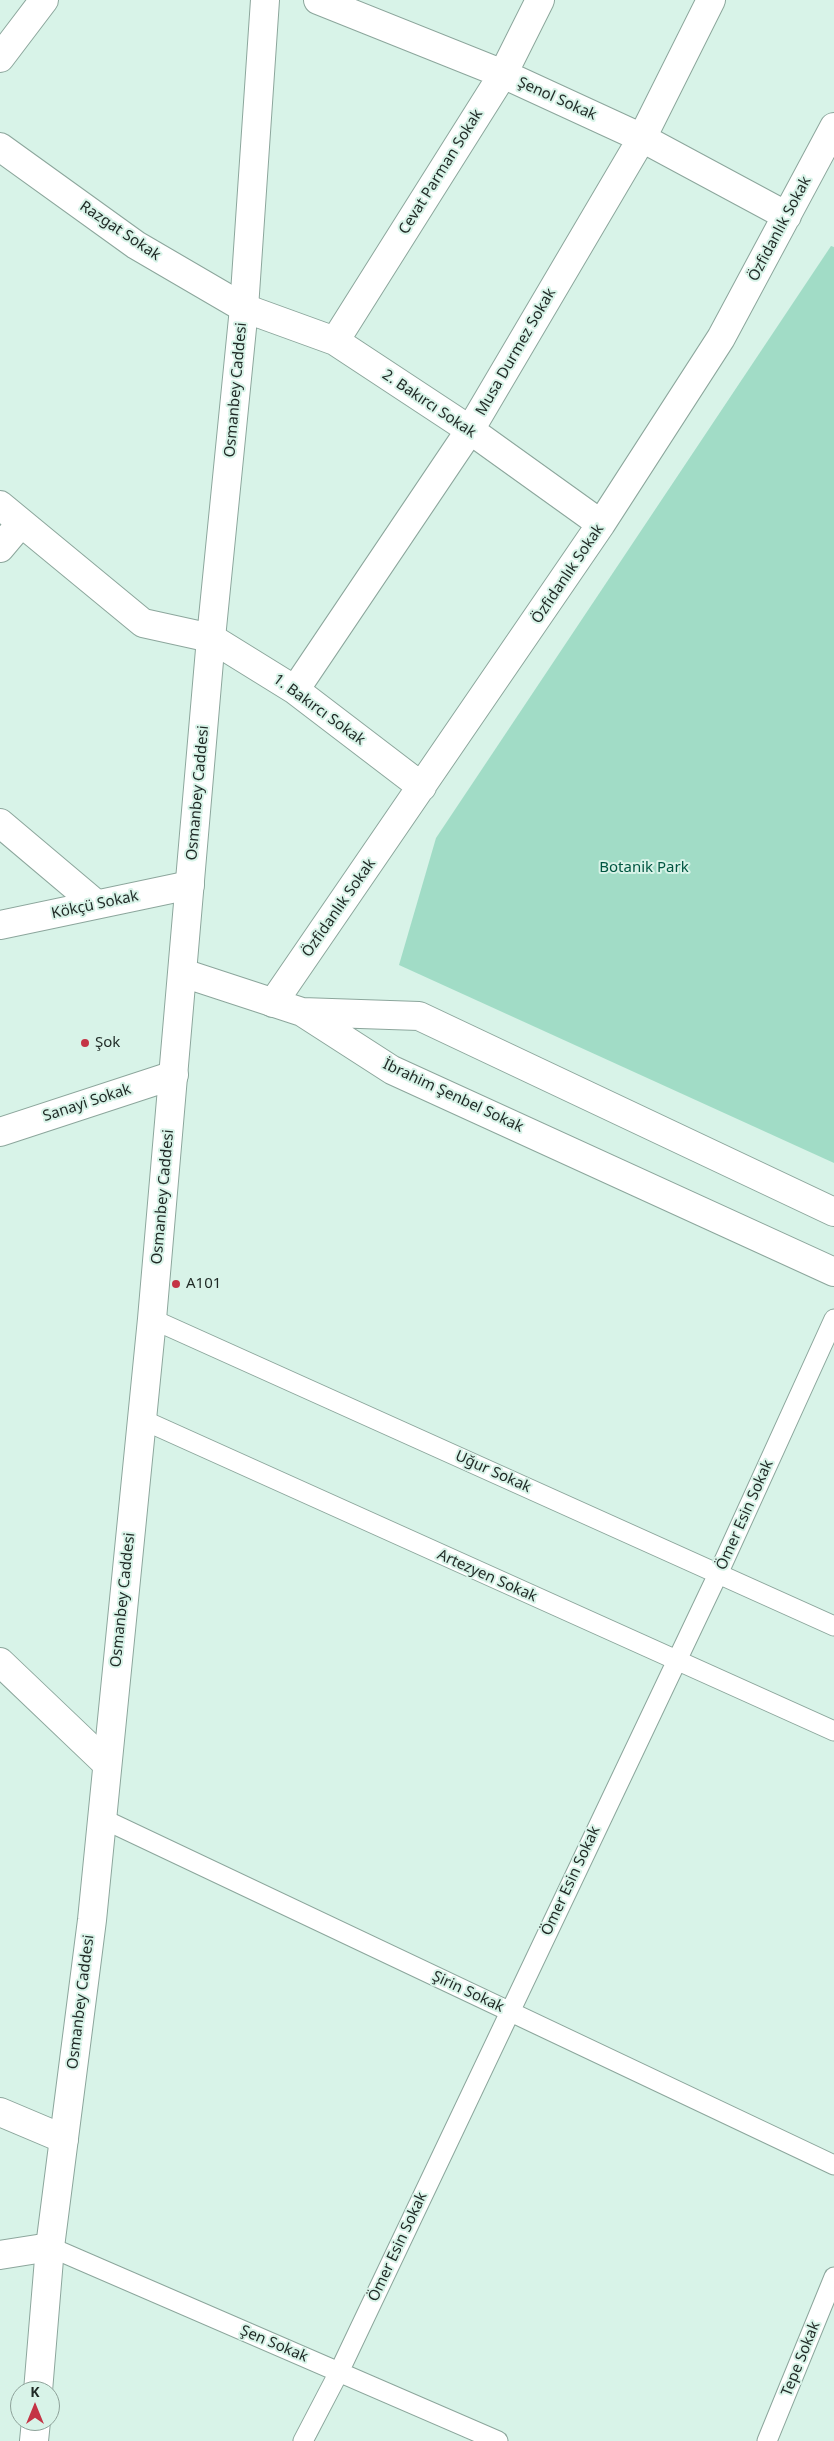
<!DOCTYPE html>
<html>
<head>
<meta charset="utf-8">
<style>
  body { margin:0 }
  #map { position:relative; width:834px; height:2441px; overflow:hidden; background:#d8f3e8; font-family:"Noto Sans",sans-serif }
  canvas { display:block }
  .north { position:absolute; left:10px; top:2381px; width:50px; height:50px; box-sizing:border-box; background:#d8f3e8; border:1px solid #8ea29a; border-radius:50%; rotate:0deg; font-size:14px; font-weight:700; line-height:20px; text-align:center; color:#1f2925 }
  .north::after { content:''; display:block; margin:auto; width:18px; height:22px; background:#c43445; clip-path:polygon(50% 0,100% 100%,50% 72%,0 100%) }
</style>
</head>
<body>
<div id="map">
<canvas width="834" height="2441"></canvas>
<div class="north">K</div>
</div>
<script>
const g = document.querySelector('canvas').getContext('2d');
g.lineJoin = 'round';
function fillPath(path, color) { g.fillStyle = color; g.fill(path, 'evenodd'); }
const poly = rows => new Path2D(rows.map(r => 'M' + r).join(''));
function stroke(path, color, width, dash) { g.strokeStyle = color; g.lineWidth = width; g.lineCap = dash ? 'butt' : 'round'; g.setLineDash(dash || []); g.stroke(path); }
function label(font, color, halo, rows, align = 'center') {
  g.font = font + ' "Noto Sans",sans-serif'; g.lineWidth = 4; g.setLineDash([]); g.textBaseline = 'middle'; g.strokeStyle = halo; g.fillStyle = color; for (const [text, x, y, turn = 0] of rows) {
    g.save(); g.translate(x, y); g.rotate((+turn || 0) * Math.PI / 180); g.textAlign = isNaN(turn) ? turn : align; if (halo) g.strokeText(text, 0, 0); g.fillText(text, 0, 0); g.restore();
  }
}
fillPath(poly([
  [831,246,834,247,834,1163,399,965,436,838]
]), '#a1dcc6');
const service = poly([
  [152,1319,834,1626],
  [141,1419,834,1731],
  [101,1818,834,2165],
  [50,2247,498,2441],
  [303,2441,339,2372,718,1574,834,1319],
  [767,2441,834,2277]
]);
const minor = poly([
  [318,0,503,74,642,138,787,216],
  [0,58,44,0],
  [0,147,136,245,244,308,335,341,470,430,601,524],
  [335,341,503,74,540,0],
  [0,505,143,623,211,638,295,690,422,787],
  [0,548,21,523],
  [295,690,470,430,642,138,711,0],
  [0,823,96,904],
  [0,925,190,885],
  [273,1003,601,524,721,338,834,127],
  [0,1132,174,1075],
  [0,1662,107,1764],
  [0,2112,64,2139],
  [0,2255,50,2247]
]);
const tertiary = poly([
  [183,973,302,1012,392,1070,834,1272],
  [302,1012,419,1016,834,1212],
  [38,2391,50,2247,92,1920,152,1319,211,638,244,308,265,0],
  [34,2441,36,2421]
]);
stroke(service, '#8ca69c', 21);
stroke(minor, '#8ca69c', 30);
stroke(tertiary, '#8ca69c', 30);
stroke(service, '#fff', 19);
stroke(minor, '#fff', 28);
stroke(tertiary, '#fff', 28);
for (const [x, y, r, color] of [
  [85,1043,5,"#c43445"],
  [176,1284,5,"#c43445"]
]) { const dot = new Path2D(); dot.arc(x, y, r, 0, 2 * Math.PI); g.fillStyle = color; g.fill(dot); stroke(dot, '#d8f3e8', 2); }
label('15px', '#1f2925', '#d8f3e8', [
  ["Şenol Sokak",557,99,24],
  ["Cevat Parman Sokak",441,172,-58],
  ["Özfidanlık Sokak",780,229,-62],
  ["Razgat Sokak",120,231,34],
  ["Musa Durmez Sokak",516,352,-60],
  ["Osmanbey Caddesi",236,390,-85],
  ["2. Bakırcı Sokak",429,404,34],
  ["Özfidanlık Sokak",568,574,-56],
  ["1. Bakırcı Sokak",319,710,36],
  ["Osmanbey Caddesi",198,793,-85],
  ["Kökçü Sokak",95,905,-12],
  ["Özfidanlık Sokak",339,908,-55],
  ["İbrahim Şenbel Sokak",453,1096,25],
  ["Sanayi Sokak",87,1103,-18],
  ["Osmanbey Caddesi",163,1197,-85],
  ["Uğur Sokak",493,1472,24],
  ["Ömer Esin Sokak",745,1515,-66],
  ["Artezyen Sokak",487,1576,24],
  ["Osmanbey Caddesi",123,1600,-84],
  ["Ömer Esin Sokak",571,1881,-65],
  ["Şirin Sokak",468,1992,25],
  ["Osmanbey Caddesi",81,2002,-83],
  ["Ömer Esin Sokak",398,2247,-65],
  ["Şen Sokak",274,2344,23],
  ["Tepe Sokak",801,2359,-68]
]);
label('15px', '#005641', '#d8f3e8', [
  ["Botanik Park",644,868]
]);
label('15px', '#1f2925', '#d8f3e8', [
  ["Şok",95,1043],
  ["A101",186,1284]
], 'left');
</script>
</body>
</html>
